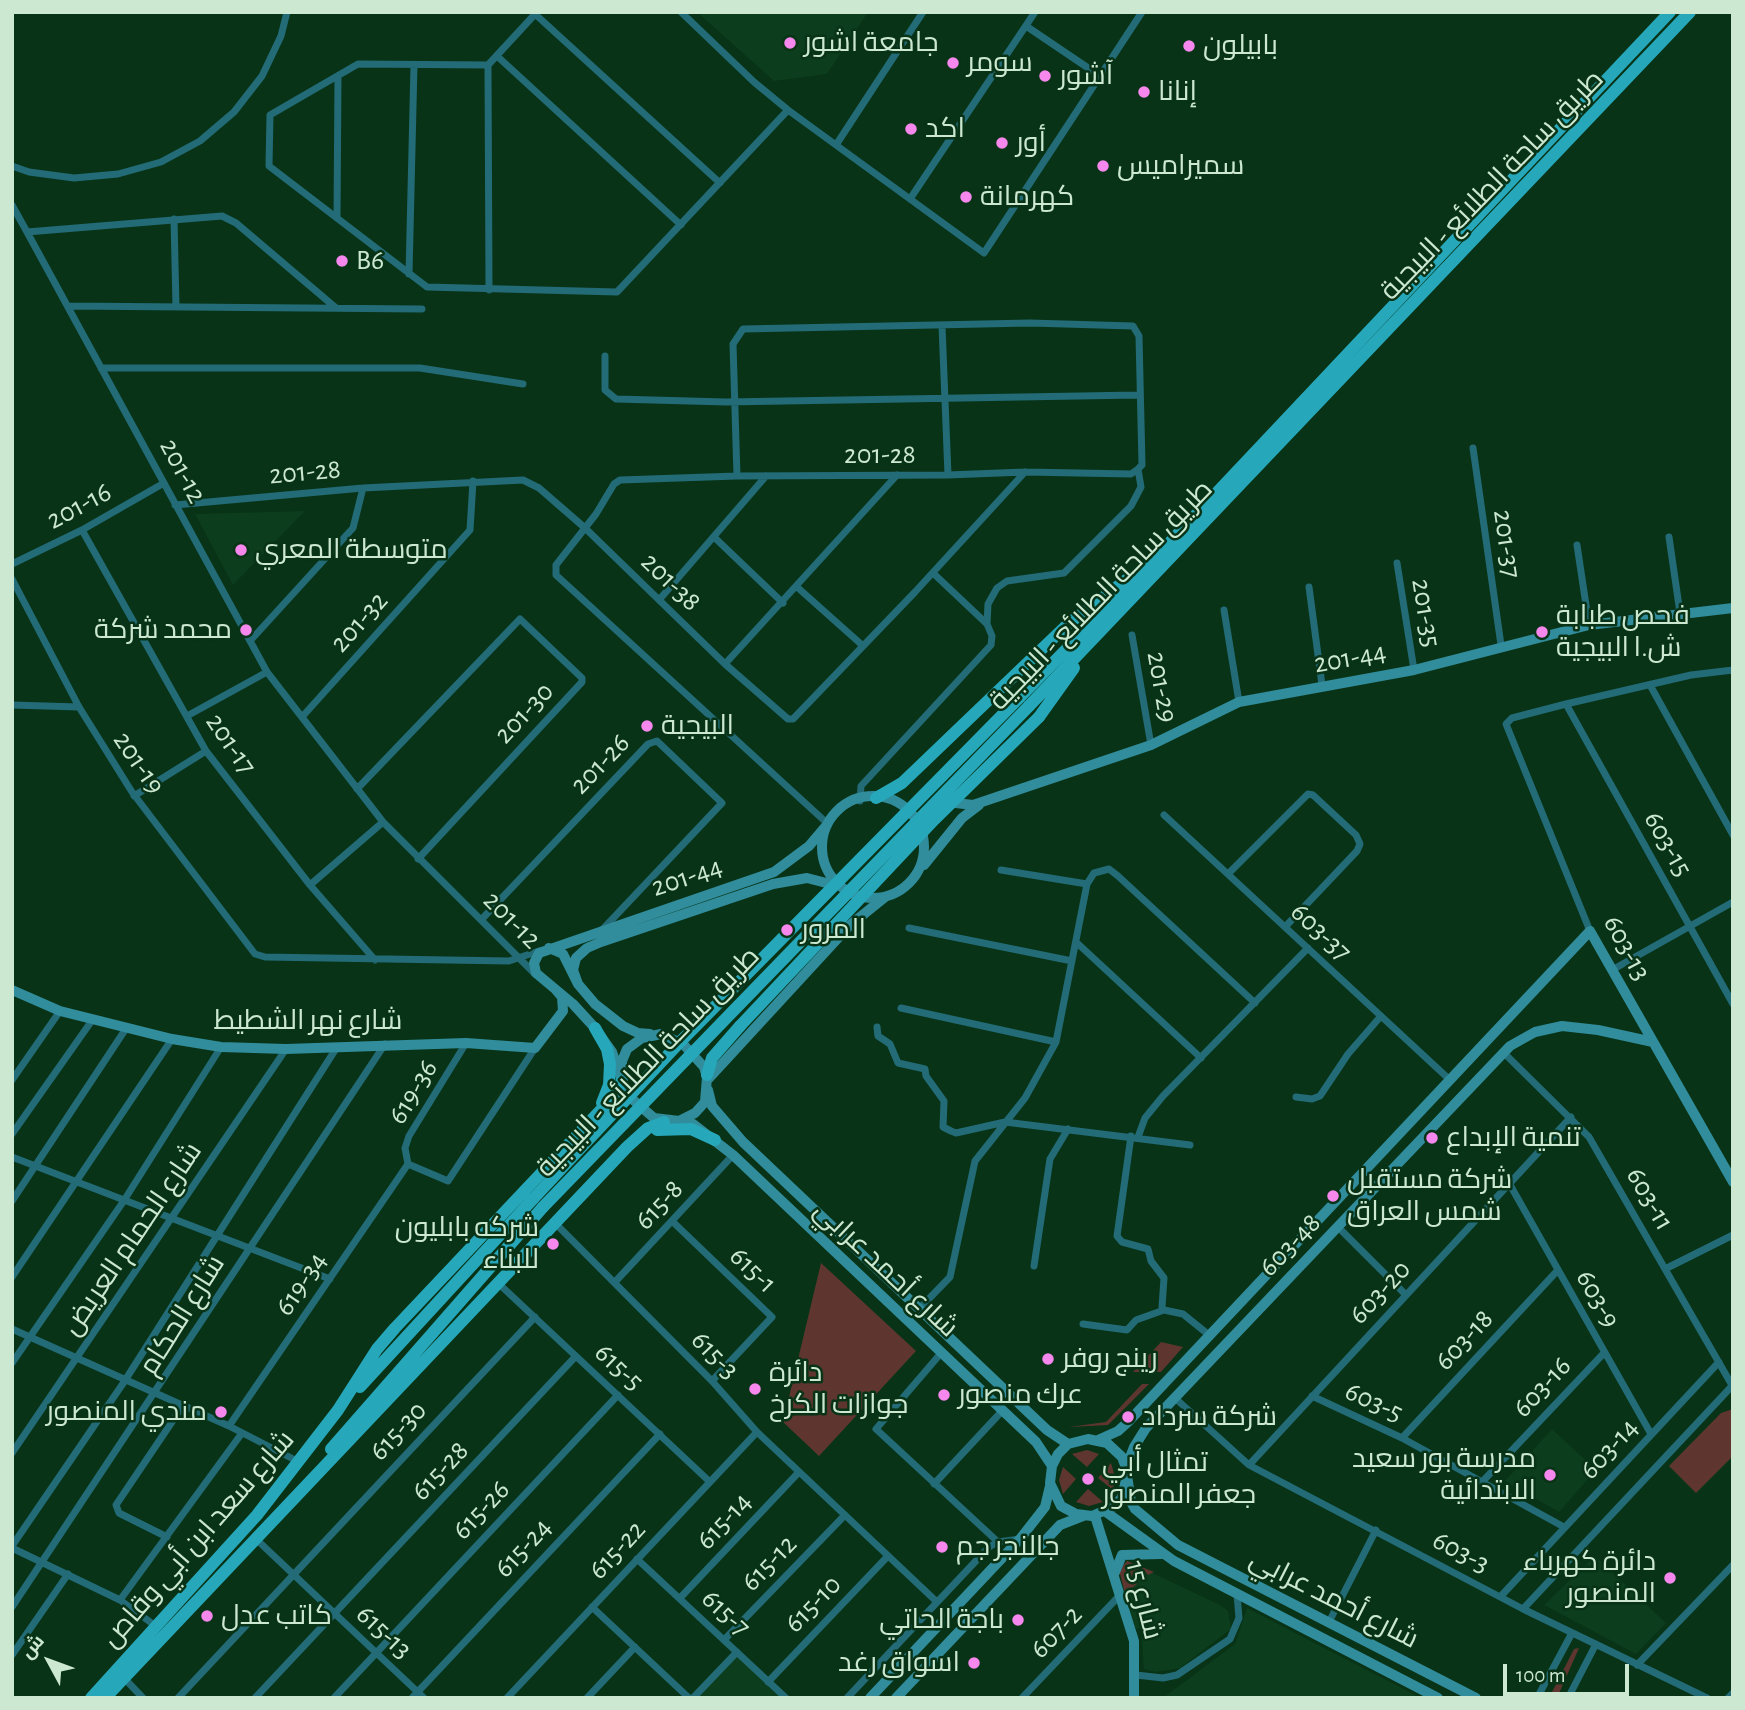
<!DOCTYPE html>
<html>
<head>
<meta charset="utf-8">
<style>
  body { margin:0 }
  #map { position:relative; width:1745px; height:1710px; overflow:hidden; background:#083316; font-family:"Alegreya Sans",Cairo,sans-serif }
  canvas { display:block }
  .frame { position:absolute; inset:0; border:14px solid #cce8d1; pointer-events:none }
  .north { position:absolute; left:14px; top:1626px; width:70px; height:70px; -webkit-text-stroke:5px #083316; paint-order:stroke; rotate:311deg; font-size:19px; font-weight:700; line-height:28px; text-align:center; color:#cce8d1 }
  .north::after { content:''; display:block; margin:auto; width:24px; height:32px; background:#cce8d1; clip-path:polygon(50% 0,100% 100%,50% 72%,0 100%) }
  .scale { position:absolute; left:1503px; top:1664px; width:126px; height:32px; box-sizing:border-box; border:4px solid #cce8d1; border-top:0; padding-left:9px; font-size:21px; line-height:24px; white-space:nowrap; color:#cce8d1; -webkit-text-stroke:5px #083316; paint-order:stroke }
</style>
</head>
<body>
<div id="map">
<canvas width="1745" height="1710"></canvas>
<div class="frame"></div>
<div class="north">ش</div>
<div class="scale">100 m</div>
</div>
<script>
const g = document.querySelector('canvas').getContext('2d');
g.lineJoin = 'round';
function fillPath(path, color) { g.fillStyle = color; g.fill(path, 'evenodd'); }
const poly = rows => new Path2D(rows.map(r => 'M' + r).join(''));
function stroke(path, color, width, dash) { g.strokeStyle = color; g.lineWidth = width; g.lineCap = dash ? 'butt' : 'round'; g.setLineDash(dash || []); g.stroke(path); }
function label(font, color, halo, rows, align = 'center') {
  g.font = font + ' "Alegreya Sans",Cairo,sans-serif'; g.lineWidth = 5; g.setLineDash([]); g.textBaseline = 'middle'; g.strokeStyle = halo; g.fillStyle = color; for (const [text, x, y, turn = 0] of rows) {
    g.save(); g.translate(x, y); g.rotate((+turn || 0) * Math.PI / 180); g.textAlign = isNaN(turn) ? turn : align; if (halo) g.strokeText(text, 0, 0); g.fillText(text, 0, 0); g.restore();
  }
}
fillPath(poly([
  [697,12,868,12,827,74,774,81],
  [305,511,233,585,195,514],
  [1552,1429,1596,1470,1559,1512,1505,1481],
  [1595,1556,1666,1623,1636,1654,1544,1605],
  [1127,1561,1220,1605,1228,1611,1231,1629,1180,1668,1155,1672,1144,1669,1141,1628,1136,1629,1122,1585],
  [1247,1608,1421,1698,1163,1698,1235,1644],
  [737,1652,785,1698,693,1698]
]), '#0c3d1c');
fillPath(poly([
  [821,1263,916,1351,819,1456,783,1422],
  [1161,1342,1183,1347,1161,1372,1133,1372],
  [1142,1384,1149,1384,1108,1425,1069,1427,1106,1422],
  [1733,1409,1733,1456,1696,1493,1669,1466,1721,1413],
  [1087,1450,1099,1454,1087,1467,1072,1454],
  [1111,1463,1115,1477,1113,1490,1098,1478],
  [1063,1467,1076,1479,1063,1494,1059,1480],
  [1088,1489,1103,1502,1089,1506,1076,1502],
  [1127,1561,1154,1572,1148,1575,1141,1567,1131,1576,1137,1584,1125,1593,1119,1570],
  [1579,1648,1557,1698,1549,1698,1574,1649]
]), '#5f362f');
stroke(poly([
  [681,12,754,82,788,110,984,253,1142,12],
  [535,14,720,183],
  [1026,26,1100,76],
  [497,56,681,225],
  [488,65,358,64,270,115,269,166,427,287,617,292,788,110],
  [836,145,923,12],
  [12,166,29,172,74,178,118,174,161,162,200,141,234,112,262,76,281,36,287,12],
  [910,199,1035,12],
  [12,205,27,232],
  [337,218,338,76],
  [174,219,176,307],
  [409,274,414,65],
  [489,290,488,65,537,12],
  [68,306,422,309],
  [336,308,236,223,222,216,27,232,267,672,383,822,535,974],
  [942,326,948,475],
  [605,356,605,390,616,399,726,402,1138,395],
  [101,368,420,368,523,384],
  [1473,448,1501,645],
  [737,476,733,344,743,329,1030,323,1133,326,1139,336,1142,465,1138,469,1141,487,1131,506,1064,573,1007,581,997,588,988,604,987,624],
  [175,505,363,488,523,480,539,488,585,528,725,664,788,719,793,719,915,592,1025,472],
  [82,530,206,751,310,885,375,960],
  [714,537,783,603],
  [1669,537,1680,613],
  [1577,545,1589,625],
  [1397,563,1414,670],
  [12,564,82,530,164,483],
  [12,579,79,707,132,792,255,954,265,957,509,961,539,951],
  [797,587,862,645],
  [1309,587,1322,685],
  [659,600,766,476],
  [1224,610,1239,702],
  [1132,635,1151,745],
  [250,641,353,528,363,488],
  [725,664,897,475],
  [1650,685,1733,835],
  [1566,704,1733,1004],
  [12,705,79,707],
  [187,716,267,672],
  [302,717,470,530,473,481],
  [357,789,520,619,582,678,582,682,418,859],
  [134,796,206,751],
  [860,801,861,786,991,645,992,636,987,624,933,573],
  [1164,815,1450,1080],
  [828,824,556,575,556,565,596,514,614,484,620,480,737,476,948,475,1025,472,1131,474,1138,469],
  [1001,870,1087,884],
  [1228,874,1308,794,1313,795,1356,835,1360,844,1357,851,1285,927],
  [310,885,383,822],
  [481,920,648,744,657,741,722,803,603,929],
  [909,928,1072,961],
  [1590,931,1506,724,1512,718,1566,704,1691,675,1733,670],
  [1076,942,1201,1058],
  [1612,970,1733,902],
  [901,1008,1056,1042],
  [877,1027,878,1036,890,1044,898,1063,925,1069,926,1076,944,1101,943,1127,951,1131,956,1133,1005,1122,1190,1145],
  [1504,1053,1589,1137,1733,1387],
  [12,1080,60,1011],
  [1296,1097,1312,1099,1320,1096,1348,1054,1381,1016],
  [12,1134,93,1019],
  [1131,1136,1117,1236,1122,1242,1148,1249,1151,1261,1164,1278,1162,1307,1164,1310],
  [1138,1137,1145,1118,1163,1096,1308,948],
  [12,1157,330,1279],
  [408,1164,448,1181,535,1048],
  [408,1164,405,1148,409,1136,466,1043],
  [1509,1183,1651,1434],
  [12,1201,127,1027],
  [673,1222,772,1317,712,1381],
  [555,1223,712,1381,757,1432,937,1602],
  [1338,1227,1406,1295],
  [1034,1266,1050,1159,1068,1129],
  [1665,1269,1733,1235],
  [12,1277,172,1039],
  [615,1282,733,1155],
  [498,1283,710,1482],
  [919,1309,950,1277,975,1161,1025,1098,1056,1042,1087,884,1094,873,1109,869,1118,876,1255,1003],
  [1083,1324,1127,1330,1136,1320,1164,1310,1183,1314,1209,1335],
  [12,1329,229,1426,299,1462],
  [942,1352,876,1429,998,1542],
  [12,1363,123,1202,221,1047],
  [1312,1396,1402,1438,1564,1527],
  [1175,1398,1249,1465,1523,1609,1707,1698],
  [229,1426,408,1164],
  [1402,1438,1558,1270],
  [12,1453,286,1049],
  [1249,1465,1571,1117],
  [1482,1482,1604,1353],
  [934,1484,1003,1410],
  [167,1537,119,1513,116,1505,182,1407],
  [256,1539,424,1698],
  [12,1546,124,1382,337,1047],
  [12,1548,120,1600,157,1627],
  [637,1559,786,1698],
  [1501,1596,1719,1362],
  [680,1598,799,1472],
  [120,1600,242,1433],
  [12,1607,385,1044],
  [592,1607,689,1698],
  [1523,1609,1732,1386],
  [1329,1622,1376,1530],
  [724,1640,845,1515],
  [12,1655,68,1574],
  [1637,1665,1733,1565],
  [1136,1675,1163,1678,1177,1675,1230,1639,1239,1618,1237,1595],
  [124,1678,143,1698],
  [768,1682,888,1556],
  [178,1698,535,1317],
  [255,1698,576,1356],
  [334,1698,618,1395],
  [412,1698,660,1434],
  [507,1698,757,1432],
  [587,1698,635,1647],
  [693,1698,737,1652],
  [847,1698,989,1547,998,1542,1020,1539],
  [1022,1698,1121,1594],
  [1537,1698,1572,1633],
  [1568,1698,1596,1644],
  [1728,1698,1733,1693]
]), '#236b76', 7);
stroke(poly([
  '822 847a51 51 0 1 1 102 0a51 51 0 1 1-102 0Z',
  [947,802,973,805,1151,745,1239,702,1414,670,1589,625,1733,608],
  [924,865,962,818,979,805],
  [549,948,563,954,578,984,595,1004,623,1026,638,1033,650,1034],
  [578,984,573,970,576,958,587,948,601,942,773,884,807,878,834,885],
  [12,990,60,1011,172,1039,221,1047,286,1049,466,1043,535,1048,563,1011,562,997,556,990],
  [661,1034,683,1044,704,1067,707,1077,705,1102,695,1113,679,1121,654,1118,632,1099,622,1081,622,1061,627,1049,642,1038,661,1034],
  [709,1078,849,926,885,897],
  [622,1081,612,1052,595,1028,573,1004,536,973,534,963,539,953,774,872,809,846,826,826],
  [708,1090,712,1106,743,1142,1047,1430,1068,1444],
  [676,1122,693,1124,733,1155,1036,1442,1052,1466],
  [1098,1440,1118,1431,1129,1421,1590,931,1733,1182],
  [1126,1468,1134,1447,1146,1428,1510,1046,1535,1032,1562,1026,1598,1030,1653,1042],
  [1127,1475,1122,1497,1115,1506,1092,1516,1076,1514,1061,1506,1050,1483,1052,1466,1058,1454,1068,1444,1088,1439,1107,1443,1122,1457,1126,1468,1127,1475,1131,1502,1135,1509,1178,1545,1476,1698],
  [1106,1512,1174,1561,1438,1698],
  [1095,1516,1134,1641,1134,1698],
  [1115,1572,1122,1555,1161,1554],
  [870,1698,1020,1539,1045,1507,1050,1486],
  [896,1698,1060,1525,1083,1516]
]), '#318c9b', 10);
stroke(poly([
  [1020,697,1159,554,1670,12],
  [1029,706,1690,12],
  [1039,717,1074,668],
  [876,798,902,783,1068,624,1126,580],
  [595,1028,607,1049,610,1064,609,1085,602,1103],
  [707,1075,712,1058,740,1026],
  [657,1130,691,1129,715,1140],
  [360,1387,533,1199],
  [331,1449,543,1207],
  [91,1698,257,1515,338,1410,377,1349,395,1328,613,1097,622,1081],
  [105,1698,627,1147,648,1128,664,1122]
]), '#26a7ba', 12);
stroke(poly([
  [740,1026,934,820,1039,717],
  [533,1199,680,1042,1020,697],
  [543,1207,1029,706]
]), '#26a7ba', 12);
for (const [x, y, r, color] of [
  [790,43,7,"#f688ed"],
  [1189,46,7,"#f688ed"],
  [953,63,7,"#f688ed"],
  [1045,76,7,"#f688ed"],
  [1144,92,7,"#f688ed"],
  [911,129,7,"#f688ed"],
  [1002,143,7,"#f688ed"],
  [1103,166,7,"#f688ed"],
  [966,197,7,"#f688ed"],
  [342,261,7,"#f688ed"],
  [241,550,7,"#f688ed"],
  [246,630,7,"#f688ed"],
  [1542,632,7,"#f688ed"],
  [647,726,7,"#f688ed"],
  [787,930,7,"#f688ed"],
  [1432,1138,7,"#f688ed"],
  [1333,1196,7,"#f688ed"],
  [553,1244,7,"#f688ed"],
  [1048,1359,7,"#f688ed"],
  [755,1389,7,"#f688ed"],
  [944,1395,7,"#f688ed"],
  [221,1412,7,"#f688ed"],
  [1128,1417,7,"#f688ed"],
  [1550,1475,7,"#f688ed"],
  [1088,1479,7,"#f688ed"],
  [942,1547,7,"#f688ed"],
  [1670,1578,7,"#f688ed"],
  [207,1616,7,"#f688ed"],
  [1018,1620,7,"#f688ed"],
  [974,1663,7,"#f688ed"]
]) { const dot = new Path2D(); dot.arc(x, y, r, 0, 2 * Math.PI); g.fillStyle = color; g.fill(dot); stroke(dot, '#083316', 2.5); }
label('28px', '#cce8d1', '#083316', [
  ["جامعة اشور",804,43],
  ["بابيلون",1203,46],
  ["سومر",967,63],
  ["آشور",1059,76],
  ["إنانا",1158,92],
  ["اكد",925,129],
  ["أور",1016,143],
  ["سميراميس",1117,166],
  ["كهرمانة",980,197],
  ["B6",356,261],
  ["متوسطة المعري",255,550],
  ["فحص طبابة",1556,616],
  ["ش.ا البيجية",1556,648],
  ["محمد شركة",232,630,"right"],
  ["البيجية",661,726],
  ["المرور",801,930],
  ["تنمية الإبداع",1446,1138],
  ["شركة مستقبل",1347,1180],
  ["شمس العراق",1347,1212],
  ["شركه بابليون",539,1228,"right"],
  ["للبناء",539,1260,"right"],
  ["رينج روفر",1062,1359],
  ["دائرة",769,1373],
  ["جوازات الكرخ",769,1405],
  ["عرك منصور",958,1395],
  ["مندي المنصور",207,1412,"right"],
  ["شركة سرداد",1142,1417],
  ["مدرسة بور سعيد",1536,1459,"right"],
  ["الابتدائية",1536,1491,"right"],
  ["تمثال أبي",1102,1463],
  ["جعفر المنصور",1102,1495],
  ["جالنجر جم",956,1547],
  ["دائرة كهرباء",1656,1562,"right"],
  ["المنصور",1656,1594,"right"],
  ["كاتب عدل",221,1616],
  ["باجة الحاتي",1004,1620,"right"],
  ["اسواق رغد",960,1663,"right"]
], 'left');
label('28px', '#cce8d1', '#083316', [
  ["طريق ساحة الطلائع - البيجية",1492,185,-46],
  ["201-28",880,455],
  ["201-12",183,471,62],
  ["201-28",305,472,-5],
  ["201-16",79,506,-28],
  ["201-37",1507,544,82],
  ["201-38",671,582,44],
  ["طريق ساحة الطلائع - البيجية",1101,595,-46],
  ["201-35",1426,613,81],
  ["201-32",359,622,-48],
  ["201-44",1350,658,-10],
  ["201-29",1162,687,80],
  ["201-30",524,713,-47],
  ["201-17",231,744,56],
  ["201-19",139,763,56],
  ["201-26",600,764,-46],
  ["603-15",1668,844,61],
  ["201-44",687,877,-18],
  ["201-12",512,920,45],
  ["603-37",1321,932,43],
  ["603-13",1627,948,62],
  ["شارع نهر الشطيط",308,1021],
  ["طريق ساحة الطلائع - البيجية",648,1062,-46],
  ["619-36",413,1092,-59],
  ["603-11",1650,1199,60],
  ["615-8",659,1205,-47],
  ["شارع الحمام العريض",132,1239,-56],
  ["603-48",1290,1245,-46],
  ["شارع أحمد عرابي",886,1269,43],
  ["615-1",753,1270,44],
  ["619-34",301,1284,-56],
  ["603-20",1380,1292,-47],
  ["603-9",1598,1299,61],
  ["شارع الحكام",182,1315,-58],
  ["603-18",1464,1340,-47],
  ["615-3",715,1355,46],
  ["615-5",619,1367,43],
  ["603-16",1542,1387,-47],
  ["603-5",1374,1402,25],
  ["615-30",398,1431,-47],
  ["603-14",1609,1449,-47],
  ["615-28",440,1471,-47],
  ["615-26",481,1510,-47],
  ["615-14",724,1521,-47],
  ["شارع سعد ابن أبي وقاص",198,1539,-49],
  ["615-24",523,1548,-47],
  ["615-22",617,1550,-47],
  ["603-3",1461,1552,28],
  ["615-12",769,1563,-46],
  ["شارع أحمد عرابي",1334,1599,27],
  ["شارع 15",1144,1600,76],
  ["615-10",813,1604,-46],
  ["615-7",726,1613,43],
  ["615-13",384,1632,43],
  ["607-2",1056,1632,-46]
]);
</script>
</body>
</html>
